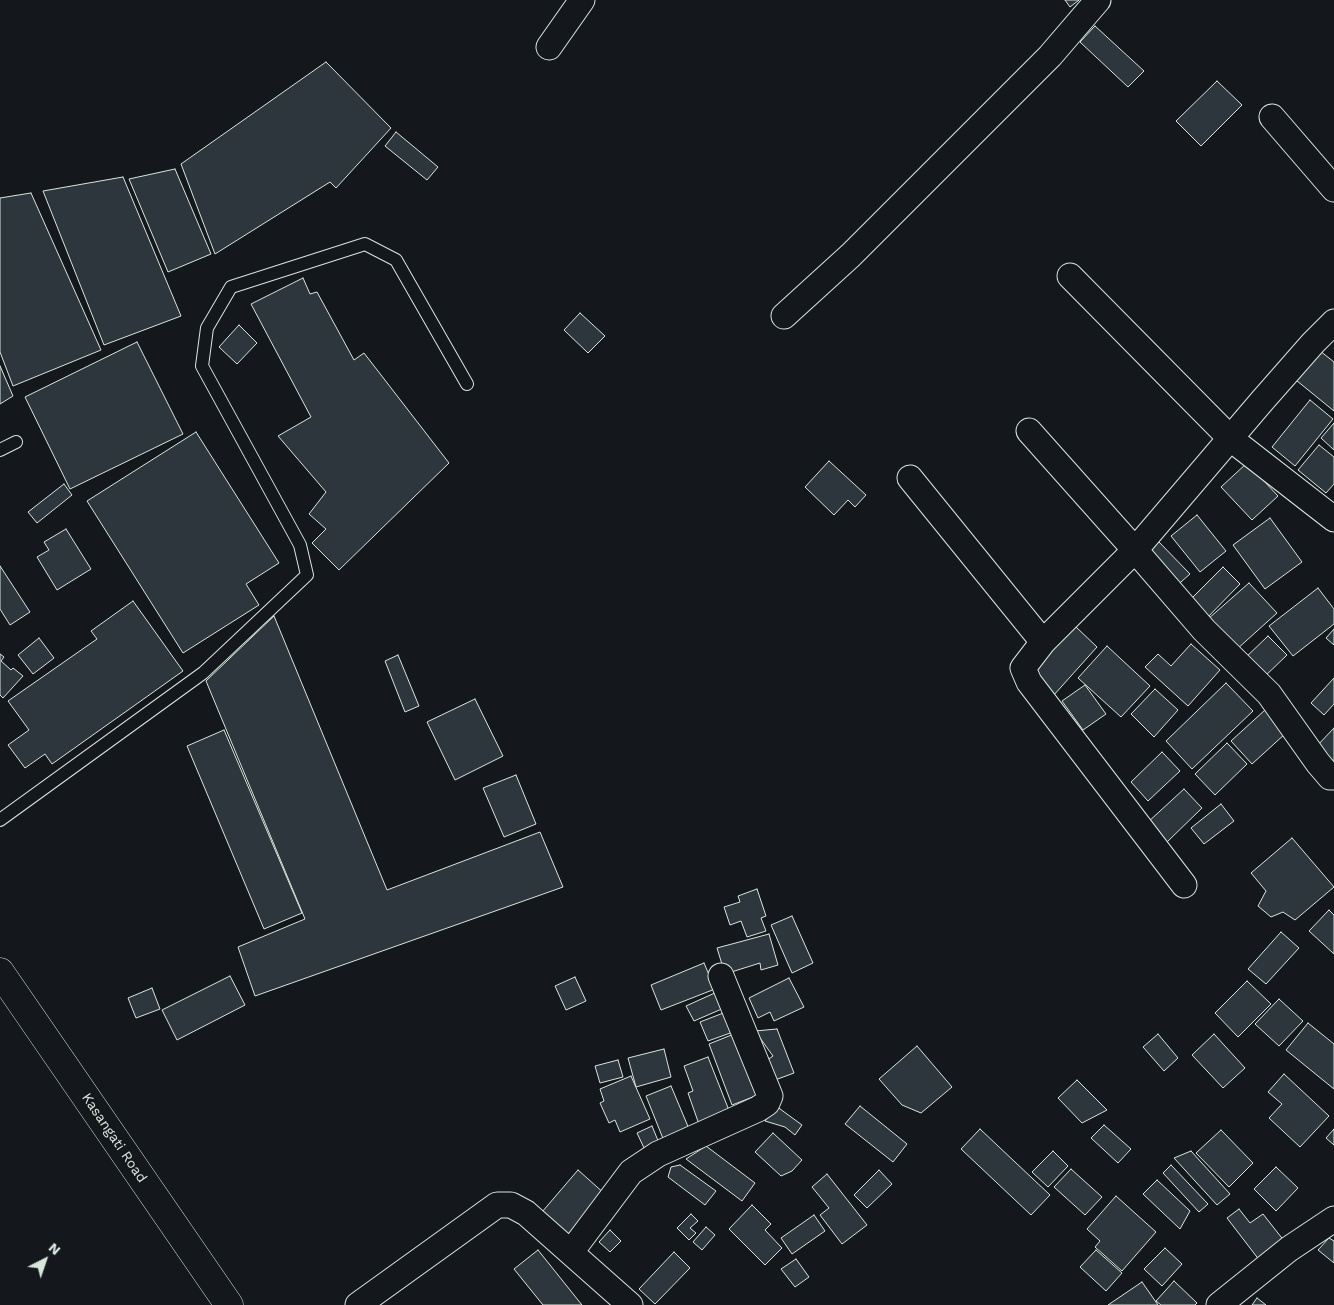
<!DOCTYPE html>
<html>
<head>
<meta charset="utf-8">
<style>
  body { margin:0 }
  #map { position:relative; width:1334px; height:1305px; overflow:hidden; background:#14181c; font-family:"Work Sans",sans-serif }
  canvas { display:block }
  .north { position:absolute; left:20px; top:1235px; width:50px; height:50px; -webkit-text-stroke:4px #14181c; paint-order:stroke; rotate:41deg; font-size:14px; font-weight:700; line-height:20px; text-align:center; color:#d8e6dc }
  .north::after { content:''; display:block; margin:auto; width:18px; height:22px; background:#d8e6dc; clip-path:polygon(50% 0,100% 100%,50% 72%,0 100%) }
</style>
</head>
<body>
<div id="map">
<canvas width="1334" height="1305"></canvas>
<div class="north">N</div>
</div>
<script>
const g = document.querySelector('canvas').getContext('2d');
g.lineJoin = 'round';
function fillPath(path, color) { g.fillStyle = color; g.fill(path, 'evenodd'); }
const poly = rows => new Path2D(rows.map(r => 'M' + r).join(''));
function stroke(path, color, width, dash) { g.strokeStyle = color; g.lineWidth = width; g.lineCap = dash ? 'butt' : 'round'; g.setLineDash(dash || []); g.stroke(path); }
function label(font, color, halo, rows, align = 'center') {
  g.font = font + ' "Work Sans",sans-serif'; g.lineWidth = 4; g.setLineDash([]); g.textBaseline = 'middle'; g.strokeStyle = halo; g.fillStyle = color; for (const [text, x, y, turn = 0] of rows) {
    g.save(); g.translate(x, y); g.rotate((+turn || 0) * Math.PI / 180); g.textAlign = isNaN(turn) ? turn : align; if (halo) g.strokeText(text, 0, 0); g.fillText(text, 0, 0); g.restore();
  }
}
const building = poly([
  [1065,0,1079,0,1070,7,1065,0],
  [1095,26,1144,71,1128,87,1080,42,1095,26],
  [326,62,391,128,336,188,330,182,215,254,181,164,326,62],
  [1217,81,1242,105,1201,146,1176,121,1217,81],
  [396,132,438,167,427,180,385,146,396,132],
  [175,169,211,254,168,272,129,179,175,169],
  [123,177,181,316,104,345,43,191,123,177],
  [31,193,101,350,13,386,0,352,0,198,31,193],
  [303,278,310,294,317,292,354,360,364,353,449,463,339,570,312,543,326,529,309,514,326,492,278,436,311,417,251,304,303,278],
  [580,313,605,336,588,353,564,330,580,313],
  [239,325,257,343,237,364,219,347,239,325],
  [137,342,183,434,70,489,25,397,137,342],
  [1315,347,1334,362,1334,411,1291,376,1315,347],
  [0,366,13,396,0,404,0,366],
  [1310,400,1333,419,1295,466,1272,447,1310,400],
  [1334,423,1334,450,1321,438,1334,423],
  [196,432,279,563,246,584,259,605,183,653,87,501,196,432],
  [1319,445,1334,457,1334,484,1326,493,1298,470,1319,445],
  [829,461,866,495,855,507,848,500,834,515,805,487,829,461],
  [1247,463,1278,496,1252,520,1221,487,1247,463],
  [64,484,72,495,37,523,28,512,64,484],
  [1197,515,1226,551,1200,572,1171,536,1197,515],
  [1270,518,1302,562,1265,589,1233,545,1270,518],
  [66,529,91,569,57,590,37,557,49,550,44,542,66,529],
  [1158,541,1190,574,1173,589,1142,556,1158,541],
  [0,566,30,612,10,625,0,609,0,566],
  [1223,567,1240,584,1205,620,1188,602,1223,567],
  [1249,583,1277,613,1236,650,1208,619,1249,583],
  [1318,588,1334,609,1334,624,1293,656,1269,626,1318,588],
  [133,601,183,671,52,764,45,754,25,768,8,745,29,730,8,701,97,639,91,631,133,601],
  [274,616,387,890,540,832,563,887,255,996,238,947,305,919,206,681,274,616],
  [1075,626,1097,647,1053,696,1030,675,1075,626],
  [1334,629,1334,645,1326,638,1334,629],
  [1268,636,1287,655,1262,679,1243,660,1268,636],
  [39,638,54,658,33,674,18,655,39,638],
  [1191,644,1220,670,1188,706,1145,667,1158,654,1171,666,1191,644],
  [1107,646,1150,686,1121,717,1078,678,1107,646],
  [0,654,4,657,1,661,11,670,13,668,23,676,3,698,0,695,0,654],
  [398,655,419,706,405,712,385,661,398,655],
  [1334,678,1334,704,1324,715,1311,703,1334,678],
  [1226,683,1253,711,1192,769,1166,741,1226,683],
  [1085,685,1106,714,1083,730,1062,701,1085,685],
  [1155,689,1178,710,1154,737,1131,714,1155,689],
  [475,699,503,756,455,780,427,722,475,699],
  [1265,710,1286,733,1252,764,1231,741,1265,710],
  [1334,728,1334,766,1315,748,1334,728],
  [224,730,302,913,264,929,187,746,224,730],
  [1227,743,1247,764,1215,795,1195,774,1227,743],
  [1162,752,1180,771,1148,801,1131,782,1162,752],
  [516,775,536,824,504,837,483,788,516,775],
  [1184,789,1202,808,1166,843,1147,823,1184,789],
  [1221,804,1234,821,1204,844,1191,828,1221,804],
  [1292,838,1334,887,1295,920,1283,912,1271,917,1258,906,1266,891,1251,873,1292,838],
  [757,889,766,916,761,918,766,931,747,937,741,921,730,925,724,907,740,902,738,896,757,889],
  [1329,910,1334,915,1334,954,1309,931,1329,910],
  [792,916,813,963,792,973,771,925,792,916],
  [1281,932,1299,948,1266,984,1248,969,1281,932],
  [769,934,778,965,761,970,760,963,725,974,717,948,769,934],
  [704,963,715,989,661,1010,651,985,704,963],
  [230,976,245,1005,177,1040,162,1010,230,976],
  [575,977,586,1001,566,1010,555,986,575,977],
  [789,978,804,1007,774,1021,770,1012,758,1018,749,998,789,978],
  [1247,981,1271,1004,1238,1037,1215,1013,1247,981],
  [152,988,160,1009,136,1018,128,998,152,988],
  [717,992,724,1008,694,1021,686,1006,717,992],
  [1279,999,1303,1021,1279,1046,1255,1024,1279,999],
  [726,1012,733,1032,708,1041,700,1022,726,1012],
  [1308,1023,1334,1044,1334,1089,1286,1050,1308,1023],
  [777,1029,794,1073,775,1080,763,1063,773,1056,755,1031,777,1029],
  [734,1034,758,1095,732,1105,709,1044,734,1034],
  [1158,1034,1178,1058,1164,1071,1143,1047,1158,1034],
  [1214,1034,1245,1068,1223,1088,1192,1055,1214,1034],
  [917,1046,952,1087,921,1113,902,1105,879,1079,917,1046],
  [664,1049,671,1077,636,1087,628,1058,664,1049],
  [708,1057,732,1118,701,1130,688,1093,693,1091,684,1066,708,1057],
  [618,1060,623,1077,600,1083,595,1066,618,1060],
  [1284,1074,1329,1116,1300,1147,1269,1118,1282,1104,1268,1092,1284,1074],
  [631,1076,650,1119,620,1132,615,1120,609,1123,600,1103,604,1101,600,1089,631,1076],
  [1077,1080,1107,1110,1082,1123,1058,1098,1077,1080],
  [671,1086,692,1136,666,1146,646,1096,671,1086],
  [776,1106,802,1125,795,1135,785,1127,765,1121,776,1106],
  [860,1106,907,1144,893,1162,845,1124,860,1106],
  [1104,1125,1131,1149,1118,1163,1091,1138,1104,1125],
  [652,1126,659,1143,645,1150,637,1133,652,1126],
  [980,1129,1050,1195,1031,1215,961,1149,980,1129],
  [1334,1129,1334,1145,1326,1138,1334,1129],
  [1221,1130,1253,1163,1229,1187,1196,1153,1221,1130],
  [773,1133,802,1160,792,1171,781,1176,755,1152,773,1133],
  [706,1146,755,1183,742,1201,686,1159,706,1146],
  [1053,1151,1068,1166,1048,1187,1032,1172,1053,1151],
  [1191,1151,1230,1194,1217,1205,1174,1158,1191,1151],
  [680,1165,716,1191,705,1205,668,1177,671,1167,680,1165],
  [1171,1165,1208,1204,1199,1212,1163,1173,1171,1165],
  [1276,1167,1298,1188,1276,1211,1254,1189,1276,1167],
  [1071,1169,1102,1197,1085,1215,1054,1187,1071,1169],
  [578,1170,606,1195,564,1243,536,1219,578,1170],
  [879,1170,892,1184,867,1208,854,1195,879,1170],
  [827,1174,867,1225,842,1244,820,1215,829,1208,812,1187,827,1174],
  [1157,1180,1190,1211,1180,1229,1143,1194,1157,1180],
  [1116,1196,1156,1232,1122,1271,1095,1247,1100,1241,1087,1229,1116,1196],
  [752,1205,771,1224,765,1230,782,1248,765,1265,729,1229,752,1205],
  [1239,1209,1250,1223,1263,1214,1285,1242,1260,1261,1227,1218,1239,1209],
  [691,1214,698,1221,690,1228,696,1233,689,1240,677,1228,691,1214],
  [814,1215,825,1231,792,1254,781,1238,814,1215],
  [706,1227,715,1235,702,1250,693,1242,706,1227],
  [610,1230,621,1241,610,1252,599,1242,610,1230],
  [1329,1238,1334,1241,1334,1263,1318,1250,1329,1238],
  [1165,1248,1182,1264,1162,1286,1144,1269,1165,1248],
  [538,1250,582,1305,543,1305,514,1269,538,1250],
  [1096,1250,1122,1273,1106,1291,1080,1267,1096,1250],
  [674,1252,690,1268,655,1304,639,1289,674,1252],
  [796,1259,809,1277,795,1287,781,1269,796,1259],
  [1174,1281,1197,1303,1195,1305,1161,1305,1156,1301,1174,1281],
  [1142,1282,1158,1305,1108,1305,1142,1282],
  [1257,1298,1266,1305,1252,1305,1257,1298]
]);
fillPath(building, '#2c363c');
stroke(building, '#d8e6dc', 1);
const service = poly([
  [0,450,16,442],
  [0,820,203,673,307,575,300,545,202,366,207,328,231,287,365,244,396,260,467,384]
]);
const minor = poly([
  [549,47,582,0],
  [1272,117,1334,189],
  [1070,276,1231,439,1334,519],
  [784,316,851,255,1050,56,1098,0],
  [1029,431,1135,550,1204,630,1269,694,1318,763,1330,777,1334,777],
  [910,478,1043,642],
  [1184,885,1029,682,1023,668,1043,642,1135,550,1262,401,1313,343,1334,322],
  [571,1252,631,1172,658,1154,758,1109,767,1103,770,1096,721,976],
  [358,1305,497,1205,511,1205,526,1213,630,1305],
  [1219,1305,1289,1249,1334,1219]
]);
const tertiary = poly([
  [0,972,229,1305]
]);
stroke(service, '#d8e6dc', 14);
stroke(minor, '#d8e6dc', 27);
stroke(tertiary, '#d8e6dc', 29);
stroke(service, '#14181c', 12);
stroke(minor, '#14181c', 25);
stroke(tertiary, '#14181c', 28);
label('14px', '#d8e6dc', '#14181c', [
  ["Kasangati Road",114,1138,56]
]);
</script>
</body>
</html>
